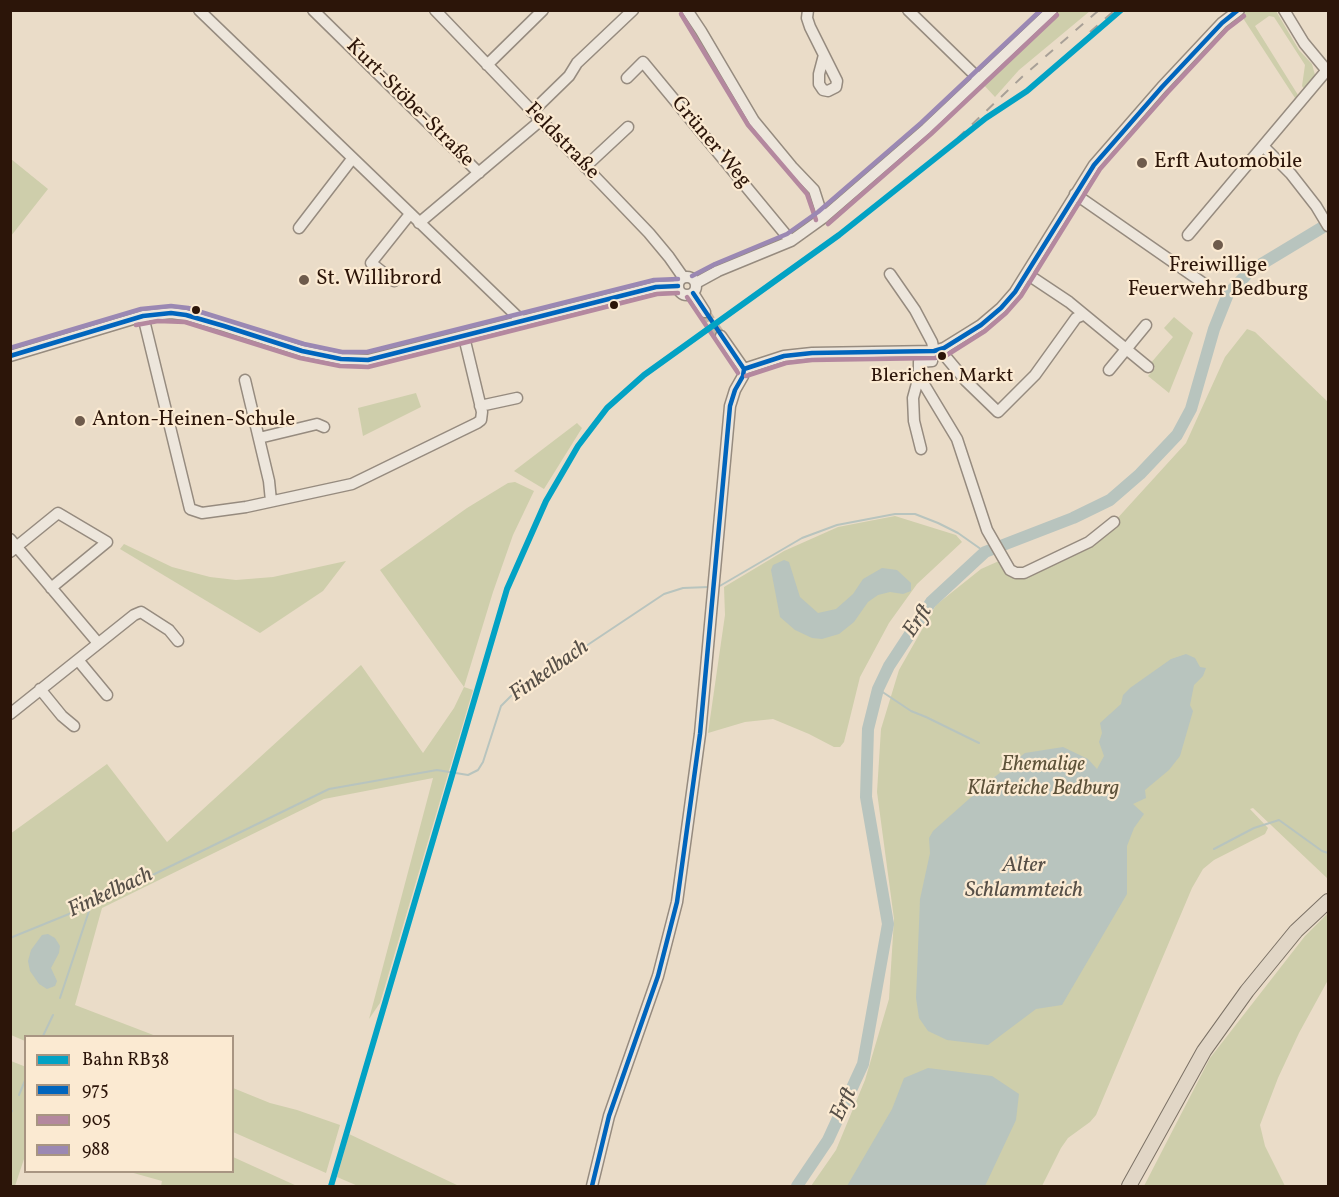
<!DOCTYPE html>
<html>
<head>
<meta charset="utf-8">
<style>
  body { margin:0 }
  #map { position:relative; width:1339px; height:1197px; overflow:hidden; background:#eadcc8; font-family:Vollkorn,serif }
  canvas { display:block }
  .frame { position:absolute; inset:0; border:12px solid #2c1509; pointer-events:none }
  .legend { position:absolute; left:24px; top:1035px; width:210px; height:138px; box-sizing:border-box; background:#fbead2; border:2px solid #a89582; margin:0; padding:8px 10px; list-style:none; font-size:18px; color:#2c1509 }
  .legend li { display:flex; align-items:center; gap:12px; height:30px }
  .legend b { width:30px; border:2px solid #a89582 }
</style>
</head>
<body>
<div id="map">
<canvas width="1339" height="1197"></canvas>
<div class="frame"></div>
<ul class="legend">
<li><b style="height:8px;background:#02a2c4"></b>Bahn RB38</li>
<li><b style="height:8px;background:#0065bd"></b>975</li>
<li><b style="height:8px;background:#b4889f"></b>905</li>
<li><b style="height:8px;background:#9b88b3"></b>988</li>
</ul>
</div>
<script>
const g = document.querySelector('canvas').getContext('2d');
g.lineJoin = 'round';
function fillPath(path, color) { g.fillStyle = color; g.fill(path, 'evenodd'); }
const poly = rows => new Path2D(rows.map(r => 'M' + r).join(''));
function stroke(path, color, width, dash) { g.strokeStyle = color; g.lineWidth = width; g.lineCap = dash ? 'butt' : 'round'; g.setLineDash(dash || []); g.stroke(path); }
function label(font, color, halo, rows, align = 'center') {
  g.font = font + ' Vollkorn,serif'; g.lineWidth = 4.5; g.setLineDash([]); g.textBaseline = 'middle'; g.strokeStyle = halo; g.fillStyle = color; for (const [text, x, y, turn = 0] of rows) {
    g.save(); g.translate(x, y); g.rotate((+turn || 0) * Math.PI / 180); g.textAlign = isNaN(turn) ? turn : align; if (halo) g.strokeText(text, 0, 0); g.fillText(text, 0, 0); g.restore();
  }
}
fillPath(poly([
  [1056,11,1090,11,1019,70,995,97,982,83,1023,45],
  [1247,11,1276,11,1299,50,1312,64,1315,75,1313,80,1304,89,1302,86,1305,65,1274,17,1269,16,1255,26,1298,95,1295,98,1241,15],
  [11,159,48,189,11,236],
  [1174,317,1193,333,1169,393,1148,376,1155,368,1150,364,1173,337,1164,328],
  [1247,329,1255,332,1328,402,1328,879,1253,808,1250,809,1268,828,1265,834,1214,860,1203,869,1192,888,1096,1115,1090,1122,1068,1138,1061,1148,1042,1186,811,1186,836,1150,865,1080,889,999,894,919,877,792,881,729,899,670,936,605,981,569,999,561,1006,573,1013,578,1021,578,1114,522,1186,443,1225,357],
  [416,393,421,407,363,436,358,408],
  [577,423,582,428,544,489,514,471],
  [515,482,534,491,513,535,493,592,464,687,473,690,380,1003,369,1019,433,778,324,799,102,908,75,1005,156,1036,26,1036,25,1041,11,1035,10,834,107,764,167,842,361,665,423,753,454,708,464,687,380,570,467,508,508,483],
  [895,516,956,535,962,542,917,584,889,623,860,677,844,742,840,747,834,747,809,734,773,719,745,722,708,733,725,615,724,587,784,551,838,527],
  [124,544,172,567,210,577,236,580,273,577,346,561,323,591,260,633,120,549],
  [1328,913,1328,980,1299,1033,1278,1078,1260,1125,1265,1146,1285,1186,1144,1186,1210,1058,1305,936],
  [11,1061,26,1067,25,1156,15,1186,10,1186],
  [233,1088,270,1103,297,1110,340,1125,326,1173,233,1132],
  [349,1134,459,1186,358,1186,337,1177],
  [233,1157,297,1186,161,1186,162,1181,130,1172,232,1172]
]), '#ceceab');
fillPath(poly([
  [784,560,789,562,800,597,818,613,836,609,853,594,863,579,882,568,897,570,911,583,911,591,903,594,890,592,878,595,868,602,854,622,839,634,822,639,812,638,795,630,780,617,771,570,773,565],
  [1186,654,1195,658,1200,667,1206,668,1203,676,1194,685,1190,705,1193,711,1180,756,1169,770,1145,790,1146,798,1133,804,1144,814,1134,828,1127,846,1127,894,1062,1005,1036,1009,988,1045,947,1040,928,1031,919,1018,916,998,920,899,930,853,929,838,933,831,987,783,1025,753,1063,747,1088,759,1097,769,1104,756,1099,742,1102,733,1100,723,1121,704,1123,695,1130,688,1171,659],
  [48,934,55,938,60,946,59,953,51,968,57,981,55,986,47,989,39,984,30,971,28,961,31,950,42,935],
  [928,1068,992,1076,1019,1094,1016,1120,985,1186,847,1186,892,1109,904,1078]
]), '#b8c4be');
stroke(poly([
  [718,587,802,538,837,525,895,514,915,514,938,523,958,533,985,552],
  [878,689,911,711,926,717,979,743],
  [1214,849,1254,828,1279,820,1322,851,1328,853],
  [10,938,91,905,329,789,437,770,468,775,478,770,483,762,501,706,511,696,664,594,683,588,709,587],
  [60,998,91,905],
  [43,1036,53,1015],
  [19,1095,26,1078],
  [10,1113,12,1111]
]), '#b8c4be', 2);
stroke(poly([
  [797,1186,828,1140,863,1064,888,924,866,797,868,729,878,689,889,666,931,602,985,552,1073,518,1110,500,1140,474,1177,435,1191,409,1214,329,1228,294,1250,271,1328,224]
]), '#b8c4be', 12);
stroke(poly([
  [705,312,721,336]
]), '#c4b4a2', 10, [10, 5]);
const minor = poly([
  [199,10,523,322],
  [313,10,479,173],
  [435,10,649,233,669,257,683,277],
  [687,10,701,31,754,121,792,167,814,190,823,218],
  [808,10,807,18,810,27,837,81,836,87,828,91,823,90,819,84,819,74,824,55],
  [908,10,980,80],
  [1284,10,1304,43,1328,72],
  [487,65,543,10],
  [627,78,643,62,791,241],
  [532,112,569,76,577,63,633,10],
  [1263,146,1291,174,1316,206,1328,226],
  [585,167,628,127],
  [1075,194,1203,283],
  [419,223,540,121],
  [299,228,352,159],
  [1188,235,1327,70],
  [890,274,915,310,932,342,934,351,932,361,919,362,919,376,913,398,914,421,921,449],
  [1027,274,1069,302,1148,367],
  '678 286a9 9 0 1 1 18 0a9 9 0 1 1-18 0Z',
  [394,281,371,263,410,214],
  [696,283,718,271,791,241,823,218,926,129,1052,10],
  [693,293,705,312],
  [143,316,190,509,202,513,246,507,352,484,477,423,481,420,482,412,464,337],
  [721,336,744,369],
  [940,350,966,381,998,412,1035,375,1076,318,1083,315],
  [10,356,143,316,171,313,186,315,224,326,302,351,341,359,368,360,656,287,678,286],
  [744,369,784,356,812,353,934,351,944,348,981,325,1001,308,1015,292,1094,165,1162,87,1222,23,1239,10],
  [1109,370,1146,325],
  [919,376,957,439,987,530,1010,570,1016,573,1024,573,1089,542,1114,522],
  [245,380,269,481,271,501],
  [480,406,517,398],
  [259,438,317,424,324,427],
  [10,539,98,643],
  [10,552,58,513,107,542,51,588],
  [78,660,107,695],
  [40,689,62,716,74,726],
  [10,714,134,615,141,612,169,630,178,641],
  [592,1186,609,1116,658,976,677,902,700,734,730,406,735,390,743,376,744,369]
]);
const major = poly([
  [1129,1186,1204,1051,1247,991,1296,931,1328,901]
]);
stroke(minor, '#968b7f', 13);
stroke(major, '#7b7165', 16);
stroke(minor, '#ede6dc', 10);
stroke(major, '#e1d6c6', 14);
stroke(poly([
  [1090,32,1115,10],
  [943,152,1022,77,1099,10]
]), '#a8a097', 2, [10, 10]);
stroke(poly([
  [693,293,744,369],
  [10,356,143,316,171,313,186,315,224,326,302,351,341,359,368,360,656,287,678,286],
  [744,369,784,356,812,353,934,351,944,348,981,325,1001,308,1015,292,1094,165,1162,87,1222,23,1238,10],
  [592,1186,609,1116,658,976,677,902,700,734,730,406,735,390,743,376,744,369]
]), '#0065bd', 4.5);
stroke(poly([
  [681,14,748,125,807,194,816,220],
  [828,224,931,134,1057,15],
  [687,297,738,373],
  [136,325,158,321,185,322,300,358,340,366,368,367,657,294,678,293],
  [746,376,786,363,812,360,935,358,947,355,985,331,1006,313,1021,296,1100,169,1168,92,1227,29,1244,16]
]), '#b4889f', 4.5);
stroke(poly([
  [692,276,715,264,787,234,818,212,921,123,1041,10],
  [10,348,141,309,171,306,188,308,304,344,342,352,367,352,654,280,678,279]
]), '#9b88b3', 4.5);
stroke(poly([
  [331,1186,507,589,546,501,578,446,607,408,644,375,839,235,986,118,1027,91,1121,10]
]), '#02a2c4', 6);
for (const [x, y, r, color] of [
  [1142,163,6,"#6e5b4c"],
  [1218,245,6,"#6e5b4c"],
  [304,280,6,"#6e5b4c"],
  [614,305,5,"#2c1509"],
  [196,310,5,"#2c1509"],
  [942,356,5,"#2c1509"],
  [80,421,6,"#6e5b4c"]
]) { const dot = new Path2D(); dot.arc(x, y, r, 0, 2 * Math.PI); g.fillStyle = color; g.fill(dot); stroke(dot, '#fbead2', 2); }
label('20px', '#2c1509', '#fbead2', [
  ["Blerichen Markt",942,377]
]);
label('21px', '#2c1509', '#fbead2', [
  ["Kurt-Stöbe-Straße",409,104,45],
  ["Feldstraße",561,142,46],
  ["Grüner Weg",710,143,50]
]);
label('21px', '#2c1509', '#fbead2', [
  ["Erft Automobile",1154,163],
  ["Freiwillige",1218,267,"center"],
  ["Feuerwehr Bedburg",1218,291,"center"],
  ["St. Willibrord",316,280],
  ["Anton-Heinen-Schule",92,421]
], 'left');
label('italic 21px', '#5d523a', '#fbead2', [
  ["Ehemalige",1043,766],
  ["Klärteiche Bedburg",1043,790]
]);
label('italic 22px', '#564f47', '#fbead2', [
  ["Erft",919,622,-56],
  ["Finkelbach",550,672,-35],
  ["Alter",1024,867],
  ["Schlammteich",1024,892],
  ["Finkelbach",111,894,-25],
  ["Erft",845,1105,-65]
]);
</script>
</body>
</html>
